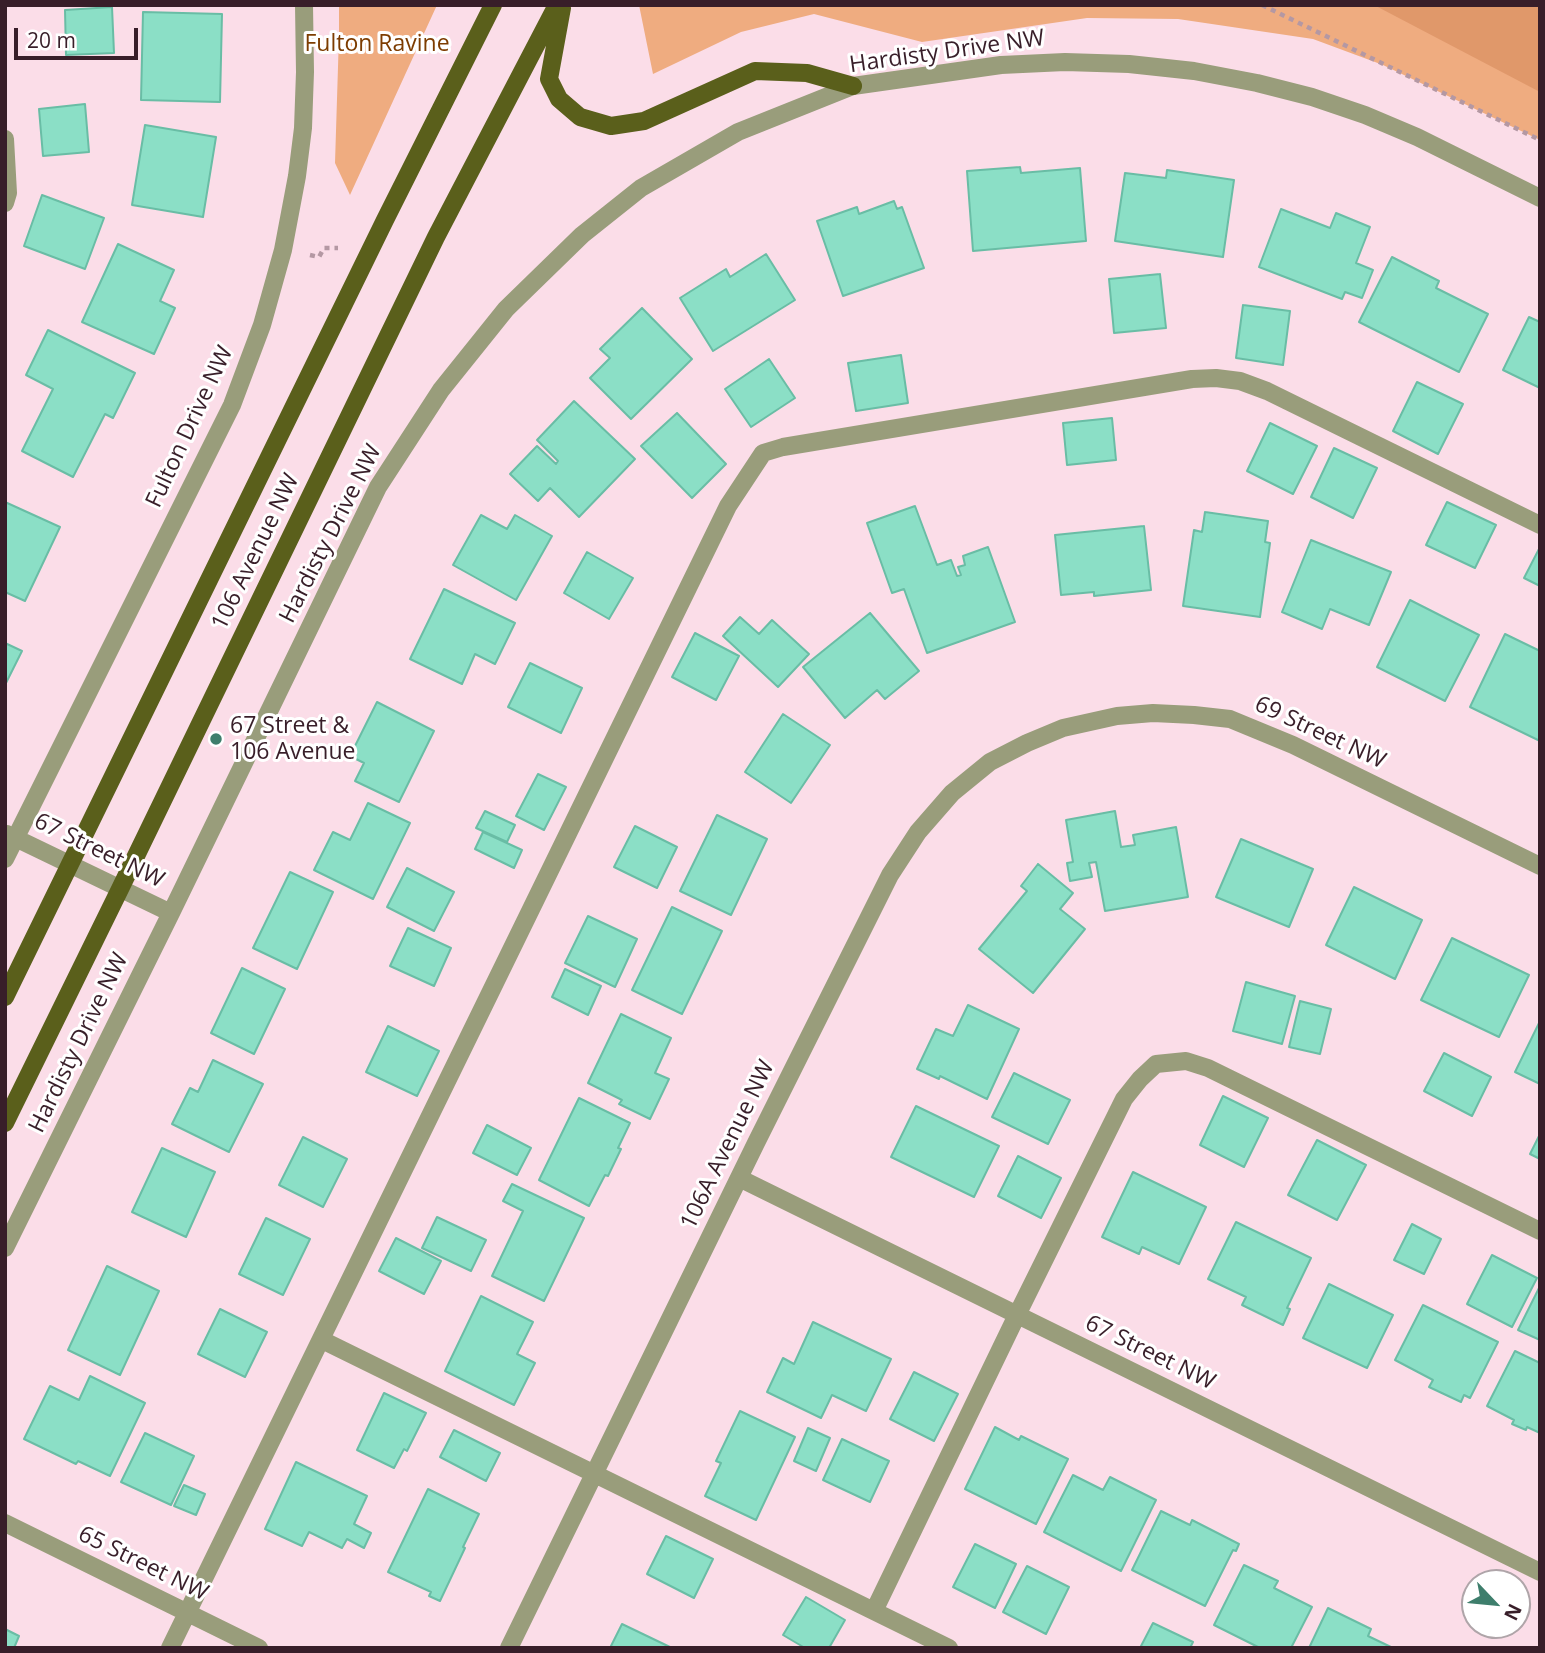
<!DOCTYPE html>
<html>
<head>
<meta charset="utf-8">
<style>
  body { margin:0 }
  #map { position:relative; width:1545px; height:1653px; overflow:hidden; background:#fbdde8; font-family:"Open Sans",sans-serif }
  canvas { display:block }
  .frame { position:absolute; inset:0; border:7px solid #381e29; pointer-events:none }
  .north { position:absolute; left:1461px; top:1569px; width:70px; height:70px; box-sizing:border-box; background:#fff; border:2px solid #afa5a9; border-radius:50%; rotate:116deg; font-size:19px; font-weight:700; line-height:28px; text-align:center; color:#381e29 }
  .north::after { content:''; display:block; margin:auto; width:24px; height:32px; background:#3e7e6c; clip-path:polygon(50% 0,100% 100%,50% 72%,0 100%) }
  .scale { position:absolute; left:14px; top:28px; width:124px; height:32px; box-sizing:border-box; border:4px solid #381e29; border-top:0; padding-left:9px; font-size:21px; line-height:24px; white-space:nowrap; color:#381e29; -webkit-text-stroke:5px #fff; paint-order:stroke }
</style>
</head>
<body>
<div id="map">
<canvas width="1545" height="1653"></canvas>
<div class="frame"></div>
<div class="north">N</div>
<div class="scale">20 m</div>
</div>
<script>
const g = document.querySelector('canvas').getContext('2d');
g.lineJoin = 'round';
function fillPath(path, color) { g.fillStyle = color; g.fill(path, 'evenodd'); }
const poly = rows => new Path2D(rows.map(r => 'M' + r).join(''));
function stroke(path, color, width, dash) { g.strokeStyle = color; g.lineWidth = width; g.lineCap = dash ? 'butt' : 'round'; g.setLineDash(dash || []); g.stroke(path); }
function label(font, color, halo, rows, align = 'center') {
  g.font = font + ' "Open Sans",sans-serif'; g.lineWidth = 6; g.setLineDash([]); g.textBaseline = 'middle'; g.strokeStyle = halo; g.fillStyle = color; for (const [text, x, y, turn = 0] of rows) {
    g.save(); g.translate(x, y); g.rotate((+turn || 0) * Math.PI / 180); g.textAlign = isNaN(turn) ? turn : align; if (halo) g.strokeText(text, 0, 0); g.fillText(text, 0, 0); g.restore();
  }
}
fillPath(poly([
  [339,5,437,5,350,195,335,163,339,35],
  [639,5,1540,5,1540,140,1383,65,1313,39,1178,19,1087,18,922,42,814,14,741,32,653,74]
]), '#efac80');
fillPath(poly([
  [1374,5,1540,5,1540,92]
]), '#e0986a');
const building = poly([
  [112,7,114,53,66,55,65,10,112,7],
  [143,12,222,14,220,102,141,100,143,12],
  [85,104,89,152,43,156,39,109,85,104],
  [145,125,216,137,203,217,132,205,145,125],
  [1020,167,1021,173,1080,168,1086,241,973,251,967,171,1020,167],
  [1167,170,1234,180,1223,257,1115,241,1125,173,1166,178,1167,170],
  [42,195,104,218,85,269,24,246,42,195],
  [894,201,897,209,902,207,924,268,843,296,817,221,857,207,859,214,894,201],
  [1281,209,1330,228,1336,213,1370,227,1356,263,1373,270,1362,298,1345,292,1342,299,1259,267,1281,209],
  [118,244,174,270,160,301,175,308,154,354,82,322,118,244],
  [766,254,795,300,713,351,680,298,726,269,730,277,766,254],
  [1392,257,1439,281,1436,288,1488,314,1459,372,1359,322,1392,257],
  [1160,274,1166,328,1114,333,1109,279,1160,274],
  [1243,305,1290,311,1283,365,1236,358,1243,305],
  [642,308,692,359,631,419,590,378,610,358,600,349,642,308],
  [1529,317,1540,322,1540,388,1503,370,1529,317],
  [48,330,135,373,113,418,105,414,73,477,22,451,53,389,26,375,48,330],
  [901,355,908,403,856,411,848,363,901,355],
  [769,359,795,398,751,427,725,389,769,359],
  [1417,382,1463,404,1438,454,1393,431,1417,382],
  [574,401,635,459,579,517,550,488,538,501,510,474,537,446,556,464,558,461,537,440,574,401],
  [677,413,726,464,692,498,641,446,677,413],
  [1112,418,1116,460,1067,465,1063,423,1112,418],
  [1270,423,1317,446,1293,494,1247,471,1270,423],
  [1334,448,1377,468,1353,518,1311,497,1334,448],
  [5,502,60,527,25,601,5,592,5,502],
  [1447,502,1496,525,1475,568,1426,545,1447,502],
  [915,506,937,565,951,560,957,576,961,575,958,567,965,565,963,556,988,547,1015,622,927,653,904,589,892,593,867,523,915,506],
  [1205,512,1268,521,1265,542,1270,543,1260,617,1183,606,1194,530,1202,532,1205,512],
  [481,515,507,529,515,515,552,536,516,600,453,565,481,515],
  [1144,526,1151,590,1094,596,1094,592,1061,595,1055,535,1144,526],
  [1311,540,1391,572,1369,625,1330,609,1322,629,1282,612,1311,540],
  [1540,547,1540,586,1524,578,1540,547],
  [587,552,633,578,609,619,564,593,587,552],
  [444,589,515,623,495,664,475,654,462,684,410,659,444,589],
  [1410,600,1479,635,1445,701,1377,667,1410,600],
  [870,613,919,671,885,699,877,690,845,718,803,667,870,613],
  [740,617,759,634,772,620,809,654,778,687,723,636,740,617],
  [695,633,739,656,716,700,672,677,695,633],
  [1505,634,1540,651,1540,741,1470,707,1505,634],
  [5,643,22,651,5,685,5,643],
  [530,663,582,688,561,733,508,707,530,663],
  [377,702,434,731,399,802,355,781,364,763,350,756,377,702],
  [783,714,830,745,791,803,745,772,783,714],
  [538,774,566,787,544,830,516,816,538,774],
  [368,803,410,823,373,899,314,870,333,832,350,840,368,803],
  [485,811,515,825,507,842,476,828,485,811],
  [1115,811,1121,847,1135,845,1133,835,1176,827,1188,897,1105,911,1096,862,1089,863,1092,877,1070,881,1067,863,1073,862,1066,820,1115,811],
  [717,815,767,839,731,915,680,891,717,815],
  [635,826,677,847,657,888,614,867,635,826],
  [483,832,522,850,514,868,475,849,483,832],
  [1241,839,1313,869,1289,927,1216,897,1241,839],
  [1038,864,1073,893,1060,909,1085,929,1033,993,979,949,1027,891,1021,886,1038,864],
  [407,868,454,892,434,931,387,907,407,868],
  [290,872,333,892,297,969,253,948,290,872],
  [1354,887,1422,920,1395,979,1326,945,1354,887],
  [672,907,722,931,682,1014,632,990,672,907],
  [588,916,637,939,615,987,565,963,588,916],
  [408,928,451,948,434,986,390,966,408,928],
  [1452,938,1529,975,1499,1037,1421,1000,1452,938],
  [242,968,285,989,254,1054,211,1033,242,968],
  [565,969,601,986,588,1015,552,997,565,969],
  [1246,982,1295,996,1282,1044,1233,1031,1246,982],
  [1300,1001,1331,1009,1320,1054,1289,1047,1300,1001],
  [968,1005,1019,1029,987,1099,940,1076,939,1079,917,1069,936,1029,953,1036,968,1005],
  [621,1014,671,1038,655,1073,669,1079,650,1119,619,1104,622,1100,588,1083,621,1014],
  [1540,1021,1540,1084,1515,1072,1540,1021],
  [388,1026,439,1051,417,1096,366,1072,388,1026],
  [1444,1053,1491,1077,1472,1116,1424,1091,1444,1053],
  [213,1060,263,1084,229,1152,172,1124,190,1088,198,1092,213,1060],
  [1014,1073,1070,1100,1048,1144,992,1117,1014,1073],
  [1223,1096,1268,1118,1244,1167,1200,1145,1223,1096],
  [579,1098,630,1123,618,1148,621,1149,608,1176,605,1175,589,1206,539,1180,579,1098],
  [916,1106,999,1146,974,1197,891,1157,916,1106],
  [487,1125,531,1148,517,1175,473,1153,487,1125],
  [1540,1134,1540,1159,1530,1154,1540,1134],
  [303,1137,347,1159,323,1207,279,1185,303,1137],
  [1317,1140,1366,1165,1337,1220,1288,1195,1317,1140],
  [162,1148,215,1172,186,1237,132,1212,162,1148],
  [1018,1156,1061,1178,1041,1218,998,1196,1018,1156],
  [1133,1172,1206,1207,1179,1264,1142,1247,1139,1254,1102,1237,1133,1172],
  [512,1184,584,1218,544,1301,492,1276,523,1211,503,1201,512,1184],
  [437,1217,486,1240,471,1271,422,1248,437,1217],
  [266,1218,310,1239,283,1295,239,1274,266,1218],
  [1236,1222,1311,1258,1287,1308,1290,1309,1283,1325,1242,1305,1246,1297,1208,1279,1236,1222],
  [1412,1224,1441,1239,1424,1274,1394,1260,1412,1224],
  [396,1238,441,1261,424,1294,379,1271,396,1238],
  [1492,1255,1537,1278,1512,1327,1467,1304,1492,1255],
  [107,1266,159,1291,120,1375,68,1350,107,1266],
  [1329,1284,1393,1315,1367,1368,1303,1338,1329,1284],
  [1540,1286,1540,1340,1518,1330,1540,1286],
  [481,1296,533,1322,517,1354,535,1363,514,1405,445,1371,481,1296],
  [1423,1305,1498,1342,1470,1398,1464,1395,1461,1402,1429,1387,1433,1380,1395,1360,1423,1305],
  [220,1309,267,1332,245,1377,198,1354,220,1309],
  [813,1322,891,1359,866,1411,832,1395,821,1418,767,1392,783,1358,794,1364,813,1322],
  [1515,1351,1540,1363,1540,1433,1527,1427,1526,1430,1512,1424,1514,1420,1487,1406,1515,1351],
  [914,1372,958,1394,934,1441,890,1419,914,1372],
  [90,1376,145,1403,110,1476,78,1461,76,1464,24,1439,50,1386,79,1400,90,1376],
  [384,1393,426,1413,407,1451,404,1449,394,1468,357,1450,384,1393],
  [740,1411,795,1437,756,1520,705,1496,721,1463,716,1461,740,1411],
  [995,1427,1019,1440,1021,1436,1068,1459,1036,1524,965,1489,995,1427],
  [808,1428,830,1438,816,1471,794,1461,808,1428],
  [454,1430,500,1453,486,1481,440,1457,454,1430],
  [145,1433,194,1456,171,1505,121,1482,145,1433],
  [842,1439,889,1461,870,1502,823,1480,842,1439],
  [296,1462,367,1496,354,1524,371,1533,364,1548,347,1539,342,1548,309,1532,302,1546,265,1529,296,1462],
  [1073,1475,1103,1490,1110,1477,1156,1500,1121,1571,1044,1532,1073,1475],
  [184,1485,205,1494,196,1515,174,1506,184,1485],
  [428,1489,479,1514,463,1547,465,1548,440,1601,429,1596,431,1592,388,1572,428,1489],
  [1161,1511,1190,1525,1192,1520,1239,1544,1236,1551,1233,1550,1205,1606,1132,1570,1161,1511],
  [666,1536,713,1559,694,1598,647,1574,666,1536],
  [975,1544,1016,1564,995,1608,953,1587,975,1544],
  [1244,1565,1278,1581,1274,1588,1312,1607,1291,1648,1260,1648,1214,1625,1244,1565],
  [1027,1566,1069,1587,1046,1634,1003,1612,1027,1566],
  [806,1597,845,1620,829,1648,805,1648,783,1635,806,1597],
  [1328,1608,1371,1629,1368,1636,1393,1648,1309,1648,1328,1608],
  [1153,1623,1193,1642,1190,1648,1140,1648,1153,1623],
  [622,1624,672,1648,610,1648,622,1624],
  [5,1629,19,1636,14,1648,5,1648,5,1629]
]);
fillPath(building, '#8bdfc6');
stroke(building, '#69bda5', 2);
stroke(poly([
  [1262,5,1540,140],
  [310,255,319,257,324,248,338,248]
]), '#b498a3', 4.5, [5, 5]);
stroke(poly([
  [5,139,8,193,5,203],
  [7,834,171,913],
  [5,859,232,405,262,325,283,250,297,176,303,128,305,72,304,5],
  [739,1178,1540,1572],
  [5,1248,171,913,378,487,441,390,506,309,582,235,641,188,738,132,853,86,1001,65,1065,62,1129,64,1194,71,1257,83,1312,97,1365,115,1417,137,1540,198],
  [322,1340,949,1648],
  [5,1523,259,1648],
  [874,1611,1017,1315,1124,1099,1140,1079,1156,1064,1186,1061,1208,1068,1540,1231],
  [170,1648,728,506,763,453,783,447,1192,379,1216,378,1240,381,1267,391,1540,525],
  [509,1648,756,1143,890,875,918,832,952,793,990,762,1027,743,1063,728,1117,716,1153,713,1194,715,1230,719,1293,745,1540,866]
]), '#999d7b', 18);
stroke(poly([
  [562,8,549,79,559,99,580,117,611,126,644,121,755,71,807,73,853,86],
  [5,997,385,220,493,5],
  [5,1123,120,889,436,237,557,5]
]), '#5a5f1b', 18);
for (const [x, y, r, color] of [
  [216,739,7,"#3e7e6c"]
]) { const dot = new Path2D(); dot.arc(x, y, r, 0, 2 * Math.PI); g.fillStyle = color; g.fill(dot); stroke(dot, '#fff', 2.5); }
label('23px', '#7d3c01', '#fff', [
  ["Fulton Ravine",377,44]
]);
label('23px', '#381e29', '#fff', [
  ["Hardisty Drive NW",947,52,-8],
  ["Fulton Drive NW",190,427,-65],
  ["Hardisty Drive NW",331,534,-63],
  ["106 Avenue NW",256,552,-64],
  ["69 Street NW",1320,733,25],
  ["67 Street NW",99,851,26],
  ["Hardisty Drive NW",79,1043,-64],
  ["106A Avenue NW",728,1145,-64],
  ["67 Street NW",1150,1353,26],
  ["65 Street NW",143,1564,26]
]);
label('23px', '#381e29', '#fff', [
  ["67 Street &",230,726],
  ["106 Avenue",230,752]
], 'left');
</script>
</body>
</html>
